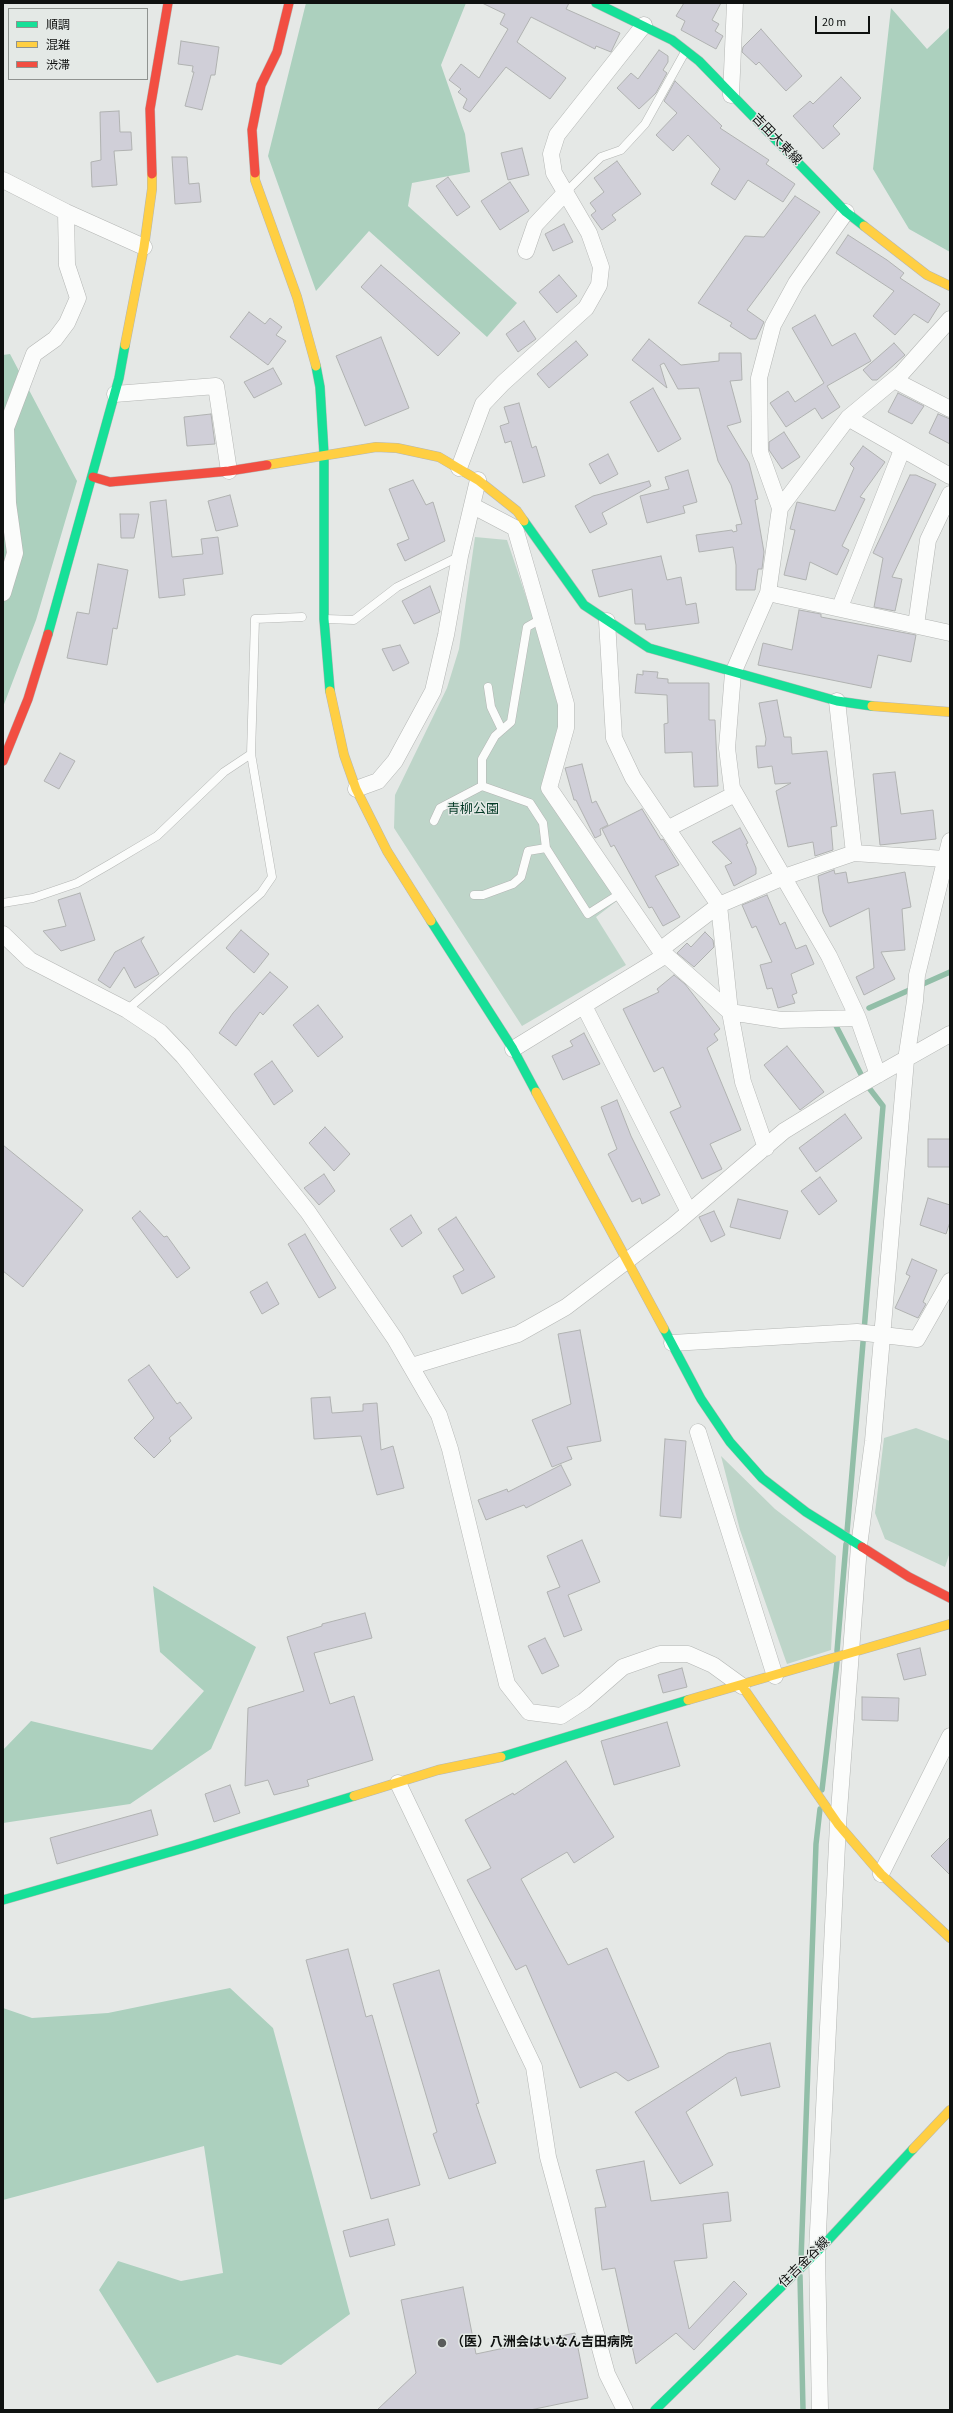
<!DOCTYPE html>
<html>
<head>
<meta charset="utf-8">
<style>
  body { margin:0 }
  #map { position:relative; width:953px; height:2413px; overflow:hidden; background:#e5e8e6; font-family:"Source Sans 3","Noto Sans JP",sans-serif }
  canvas { display:block }
  .frame { position:absolute; inset:0; border:4px solid #0f1110; pointer-events:none }
  .legend { position:absolute; left:8px; top:8px; width:140px; height:72px; box-sizing:border-box; background:#e4e9e6; border:1px solid #8f9390; margin:0; padding:5px 7px; list-style:none; font-size:12px; color:#0f1110 }
  .legend li { display:flex; align-items:center; gap:8px; height:20px }
  .legend b { width:20px; border:1px solid #8f9390 }
  .scale { position:absolute; left:815px; top:16px; width:55px; height:18px; box-sizing:border-box; border:2px solid #0f1110; border-top:0; padding-left:5px; font-size:12px; line-height:14px; white-space:nowrap; color:#0f1110; -webkit-text-stroke:3px #e4e9e6; paint-order:stroke }
</style>
</head>
<body>
<div id="map">
<canvas width="953" height="2413"></canvas>
<div class="frame"></div>
<ul class="legend">
<li><b style="height:5px;background:#16e098"></b>順調</li>
<li><b style="height:5px;background:#ffcf43"></b>混雑</li>
<li><b style="height:5px;background:#f24e42"></b>渋滞</li>
</ul>
<div class="scale">20 m</div>
</div>
<script>
const g = document.querySelector('canvas').getContext('2d');
g.lineJoin = 'round';
function fillPath(path, color) { g.fillStyle = color; g.fill(path, 'evenodd'); }
const poly = rows => new Path2D(rows.map(r => 'M' + r).join(''));
function stroke(path, color, width, dash) { g.strokeStyle = color; g.lineWidth = width; g.lineCap = dash ? 'butt' : 'round'; g.setLineDash(dash || []); g.stroke(path); }
function label(font, color, halo, rows, align = 'center') {
  g.font = font + ' "Source Sans 3","Noto Sans JP",sans-serif'; g.lineWidth = 3; g.setLineDash([]); g.textBaseline = 'middle'; g.strokeStyle = halo; g.fillStyle = color; for (const [text, x, y, turn = 0] of rows) {
    g.save(); g.translate(x, y); g.rotate((+turn || 0) * Math.PI / 180); g.textAlign = isNaN(turn) ? turn : align; if (halo) g.strokeText(text, 0, 0); g.fillText(text, 0, 0); g.restore();
  }
}
fillPath(poly([
  [475,537,507,540,563,707,544,781,618,900,596,917,626,965,522,1026,394,828,395,795,447,688,459,649],
  [916,1428,950,1441,950,1552,945,1567,885,1539,875,1513,884,1438],
  [721,1456,775,1509,836,1556,831,1650,787,1664,740,1530]
]), '#bed5c9');
fillPath(poly([
  [306,3,466,3,441,65,465,134,470,172,412,183,408,206,517,303,487,337,369,231,316,291,268,156],
  [891,8,927,49,950,27,950,252,909,229,873,169],
  [10,354,77,481,36,620,3,707,3,355],
  [153,1586,256,1647,211,1749,130,1804,3,1823,3,1750,31,1721,152,1750,204,1691,160,1652],
  [230,1988,273,2028,350,2314,281,2365,237,2355,157,2383,99,2290,118,2261,181,2281,223,2273,204,2146,3,2200,3,2008,32,2018,108,2013]
]), '#acd0be');
stroke(poly([
  [869,1008,950,972],
  [833,1020,866,1084,883,1106,847,1532],
  [837,1651,846,1544],
  [822,1790,837,1662],
  [801,2260,816,1844,820,1809],
  [800,2276,803,2410]
]), '#92bea8', 5.5);
const building = poly([
  [482,3,569,3,566,9,620,33,611,52,596,46,595,49,531,17,517,42,566,78,550,99,506,67,470,112,463,108,467,99,458,92,461,89,449,80,461,64,479,78,508,29,500,24,505,14,482,3],
  [684,3,721,3,712,20,719,24,715,31,723,36,716,49,681,30,685,21,676,16,684,3],
  [761,29,802,76,786,91,759,62,756,65,742,52,743,47,761,29],
  [181,41,219,47,215,75,211,75,202,110,185,106,194,72,192,72,193,66,178,64,181,41],
  [659,50,668,56,668,62,663,70,667,73,656,93,639,109,617,88,631,73,638,79,659,50],
  [841,77,861,98,833,126,840,134,823,149,793,116,810,101,813,104,841,77],
  [675,81,722,126,720,128,769,160,766,164,795,184,783,202,748,180,735,200,711,184,720,169,688,135,673,151,656,135,677,113,664,101,675,81],
  [119,111,120,132,131,132,132,150,114,151,117,185,92,187,91,162,101,160,100,112,119,111],
  [522,148,529,175,508,180,501,153,522,148],
  [172,157,187,157,189,184,199,183,201,202,175,204,172,157],
  [617,161,641,194,612,215,616,220,602,230,591,215,596,211,590,203,604,192,594,178,617,161],
  [448,177,470,207,457,216,436,186,448,177],
  [510,182,529,211,500,230,481,201,510,182],
  [795,196,820,212,747,310,764,322,756,339,750,339,730,326,732,323,698,303,745,236,764,237,795,196],
  [564,224,573,242,553,251,545,234,564,224],
  [848,235,887,260,904,273,900,278,940,304,928,323,914,314,895,335,873,316,894,291,836,253,848,235],
  [381,265,460,333,438,356,361,287,381,265],
  [559,275,577,296,557,313,539,292,559,275],
  [249,312,265,324,270,318,282,327,276,335,286,341,268,365,230,337,249,312],
  [815,315,832,346,855,333,871,361,827,386,840,407,822,419,815,408,786,427,770,403,788,391,795,402,824,383,792,328,815,315],
  [524,321,536,339,518,352,506,334,524,321],
  [381,337,409,408,365,426,336,356,381,337],
  [649,339,681,365,719,361,719,353,741,353,742,380,730,381,741,422,727,426,749,463,758,499,755,500,764,552,762,569,758,569,755,590,736,590,736,565,733,547,699,552,696,535,732,530,733,532,737,531,736,525,742,524,731,485,718,461,699,388,678,389,664,363,660,365,667,388,632,360,649,339],
  [576,341,588,355,549,388,537,374,576,341],
  [894,343,905,355,877,380,872,380,863,370,894,343],
  [273,368,282,384,254,398,244,382,273,368],
  [653,388,681,439,658,452,630,402,653,388],
  [898,393,924,406,912,424,888,412,898,393],
  [519,403,532,448,536,446,545,476,523,483,511,441,505,443,500,426,509,423,504,407,519,403],
  [211,414,215,444,187,446,184,417,211,414],
  [938,414,950,419,950,444,929,433,938,414],
  [784,432,800,457,782,469,769,450,769,442,784,432],
  [863,446,885,462,860,497,865,499,842,546,849,550,837,575,810,562,806,580,784,575,795,530,790,529,797,502,835,511,854,468,850,464,863,446],
  [608,454,618,474,600,484,589,464,608,454],
  [688,470,697,502,683,506,685,513,647,523,640,496,669,489,665,477,688,470],
  [910,475,916,475,936,484,892,577,902,579,895,611,874,607,883,558,873,553,910,475],
  [413,480,426,505,433,502,445,541,405,561,397,544,409,539,389,489,413,480],
  [649,481,651,486,602,513,607,524,590,533,575,506,593,496,649,481],
  [230,495,238,526,216,531,208,501,230,495],
  [166,500,172,557,203,554,201,539,218,537,223,574,183,579,185,595,159,598,150,502,166,500],
  [120,514,139,514,134,538,121,538,120,514],
  [661,556,667,580,681,577,686,605,696,603,699,623,646,630,645,624,635,624,632,589,599,597,592,570,661,556],
  [98,564,128,570,117,629,113,628,107,665,67,658,77,612,89,614,98,564],
  [430,586,440,612,414,624,402,601,430,586],
  [799,610,821,614,821,617,916,635,911,662,878,655,871,688,758,665,763,643,792,650,799,610],
  [400,645,409,663,393,671,382,649,400,645],
  [643,671,658,672,657,678,668,679,668,683,709,683,709,720,715,720,718,786,694,787,692,752,665,753,664,724,668,723,667,695,635,693,637,674,643,675,643,671],
  [777,700,784,737,791,737,792,754,827,751,837,826,831,827,833,850,815,856,813,842,788,847,776,791,791,783,775,784,772,766,758,768,756,746,765,746,766,739,759,703,777,700],
  [60,753,75,761,59,789,44,781,60,753],
  [582,764,592,803,596,801,608,825,600,829,601,835,595,838,576,800,574,800,565,768,582,764],
  [895,772,901,814,933,810,936,839,880,845,873,774,895,772],
  [642,809,661,840,663,839,679,865,655,876,680,917,663,926,652,907,649,908,614,845,611,847,602,829,642,809],
  [740,828,748,843,746,844,756,868,756,874,734,886,725,866,732,863,712,842,740,828],
  [834,870,835,874,846,872,848,883,905,872,911,907,902,909,905,950,881,952,895,979,864,995,856,977,874,968,869,908,830,927,823,912,818,876,834,870],
  [80,893,95,940,61,951,43,931,66,926,58,900,80,893],
  [767,895,780,925,785,922,796,949,806,945,814,964,791,974,797,993,792,995,795,1003,778,1008,772,988,767,989,760,965,772,962,756,926,752,928,742,905,767,895],
  [241,930,269,954,254,973,226,948,241,930],
  [705,932,713,940,714,947,694,967,677,953,687,943,691,947,705,932],
  [144,937,141,941,159,974,135,988,124,967,110,988,98,980,115,952,144,937],
  [270,972,288,987,263,1015,260,1012,236,1046,219,1033,233,1013,270,972],
  [674,975,685,984,720,1029,714,1034,718,1040,707,1048,741,1130,710,1144,722,1169,702,1179,670,1112,681,1107,663,1067,654,1072,623,1009,659,992,657,989,674,975],
  [318,1005,343,1037,318,1057,293,1025,318,1005],
  [584,1033,600,1064,563,1080,552,1056,573,1046,570,1041,584,1033],
  [787,1046,824,1092,800,1110,764,1065,787,1046],
  [272,1061,293,1091,274,1105,254,1074,272,1061],
  [617,1100,631,1136,660,1195,642,1204,640,1198,632,1202,608,1154,617,1149,601,1107,617,1100],
  [845,1114,862,1138,816,1172,799,1148,845,1114],
  [325,1127,350,1154,334,1171,309,1143,325,1127],
  [928,1139,950,1139,950,1167,928,1167,928,1139],
  [3,1145,83,1210,23,1287,3,1271,3,1145],
  [324,1174,335,1191,319,1205,304,1188,324,1174],
  [820,1177,837,1201,819,1215,801,1191,820,1177],
  [928,1198,950,1205,950,1222,946,1234,920,1225,928,1198],
  [738,1199,788,1211,780,1239,730,1227,738,1199],
  [140,1211,164,1237,167,1236,190,1268,177,1278,132,1218,140,1211],
  [714,1211,725,1235,711,1242,699,1217,714,1211],
  [411,1215,422,1233,402,1247,390,1229,411,1215],
  [456,1217,495,1277,462,1294,453,1276,464,1270,438,1229,456,1217],
  [305,1234,336,1288,319,1298,288,1244,305,1234],
  [912,1259,937,1270,923,1302,926,1304,918,1318,895,1308,910,1276,906,1274,912,1259],
  [267,1282,279,1304,262,1314,250,1292,267,1282],
  [580,1330,601,1441,567,1447,572,1459,552,1467,532,1420,571,1404,558,1334,580,1330],
  [149,1365,177,1404,180,1402,192,1418,169,1438,171,1441,154,1458,134,1438,154,1418,128,1380,149,1365],
  [330,1397,332,1413,363,1411,363,1404,377,1403,381,1450,393,1446,404,1488,377,1495,361,1436,314,1439,311,1398,330,1397],
  [665,1439,686,1441,681,1518,660,1516,665,1439],
  [561,1465,571,1485,526,1508,524,1505,486,1520,478,1500,507,1489,508,1492,561,1465],
  [582,1540,600,1582,568,1595,582,1630,564,1637,547,1592,560,1587,547,1556,582,1540],
  [365,1613,372,1638,314,1653,330,1704,354,1696,373,1760,307,1780,309,1786,274,1795,268,1780,245,1786,248,1708,304,1691,287,1637,322,1626,322,1624,365,1613],
  [545,1638,559,1666,542,1674,528,1646,545,1638],
  [920,1648,926,1675,904,1680,897,1654,920,1648],
  [682,1668,687,1687,663,1693,658,1675,682,1668],
  [862,1697,899,1698,898,1721,862,1720,862,1697],
  [667,1722,680,1766,614,1785,601,1741,667,1722],
  [566,1761,614,1837,574,1863,567,1852,521,1879,568,1965,607,1948,659,2067,628,2081,616,2072,580,2088,526,1965,516,1970,467,1880,491,1868,465,1820,513,1793,514,1795,566,1761],
  [230,1785,240,1813,214,1822,205,1794,230,1785],
  [151,1810,158,1835,57,1864,50,1838,151,1810],
  [950,1837,950,1875,931,1856,950,1837],
  [348,1949,366,2017,372,2015,420,2185,371,2199,306,1960,348,1949],
  [439,1970,479,2103,476,2104,496,2163,449,2179,433,2134,437,2132,393,1984,439,1970],
  [770,2043,780,2087,741,2096,736,2077,686,2112,713,2165,680,2184,635,2112,728,2053,770,2043],
  [644,2161,651,2201,728,2192,731,2221,703,2224,707,2258,674,2261,689,2329,734,2281,747,2294,694,2350,676,2333,636,2364,615,2268,602,2270,595,2208,606,2207,596,2170,644,2161],
  [388,2219,395,2245,350,2257,343,2231,388,2219],
  [463,2287,476,2354,575,2333,588,2398,530,2410,377,2410,416,2373,401,2300,463,2287]
]);
fillPath(building, '#d0cfd8');
stroke(building, '#b0b2b1', 1);
const lane = poly([
  [566,192,601,157,621,150,645,124,685,52],
  [326,619,354,620,397,587,460,556],
  [541,619,527,627,511,722,495,736,482,759,482,786,530,803,543,823,546,848,588,914,621,893],
  [488,687,491,707,502,730],
  [434,821,440,808,482,786],
  [474,895,483,895,513,884,521,877,528,851,546,848],
  [3,903,33,898,77,883,110,864,157,836,224,772,251,754],
  [127,1010,261,893,272,877,251,754,255,619,302,617]
]);
const street = poly([
  [731,95,735,3],
  [3,180,66,212,144,247],
  [846,212,796,283,773,325,759,378,760,452,780,508,768,593,733,673,727,748,732,788,829,956,858,1018,878,1075],
  [526,251,535,225,566,192],
  [894,380,950,409],
  [115,394,216,386,229,471],
  [848,418,950,476],
  [459,468,483,404,503,383,586,308,599,285,601,267,589,233,554,173,551,154,557,135,644,25],
  [473,506,515,528,566,704,566,728,549,788,660,950],
  [780,508,848,418,901,374,950,319],
  [3,593,15,553,8,503,6,428,34,354,55,339,67,323,78,298,67,265,66,212],
  [768,593,950,633],
  [840,607,902,450],
  [607,621,614,738,633,778,719,905,730,1012,743,1082,766,1148],
  [916,625,928,540,950,494],
  [837,701,854,853,945,859],
  [356,789,378,781,395,761,433,691,446,635,460,556,478,480],
  [667,829,735,794],
  [854,853,784,877,719,905,660,950,730,1012,781,1020,858,1018],
  [3,934,30,960,127,1010,160,1032,183,1056,308,1212,395,1339,439,1415,450,1449,507,1684,529,1712,561,1716,584,1701,623,1667,660,1654,688,1654,713,1665,742,1686],
  [584,1006,689,1212],
  [513,1049,666,955],
  [672,1343,857,1332,917,1339,950,1281],
  [412,1366,518,1334,566,1307,674,1225,784,1131,849,1091,950,1034],
  [698,1432,775,1676],
  [398,1783,534,2067,548,2157,607,2374,625,2410],
  [881,1874,950,1736],
  [820,2410,817,2252,838,1824,859,1546,873,1441,906,1060,915,1001,917,975,950,841]
]);
const fast = poly([
  [596,3,672,40,699,61,846,212,864,226],
  [316,366,320,387,324,454,324,619,330,691],
  [524,521,584,605,649,648,837,701,872,706],
  [48,634,119,378,125,345],
  [431,921,513,1049,536,1092],
  [664,1329,701,1399,730,1442,762,1478,806,1512,862,1547],
  [501,1757,688,1700],
  [3,1900,191,1846,354,1796],
  [655,2410,817,2252,913,2149]
]);
const slow = poly([
  [255,173,255,180,297,297,316,366],
  [864,226,927,275,950,286],
  [125,345,144,247,152,189,152,174],
  [267,465,376,447,397,448,439,457,478,480,517,511,524,521],
  [330,691,344,755,356,789,387,851,431,921],
  [872,706,950,712],
  [536,1092,664,1329],
  [742,1686,838,1824,881,1874,950,1938],
  [688,1700,950,1624],
  [354,1796,438,1770,501,1757],
  [913,2149,950,2110]
]);
const jam = poly([
  [255,173,252,130,261,85,277,52,289,3],
  [152,174,150,109,168,3],
  [93,477,110,482,229,471,267,465],
  [3,761,28,699,48,634],
  [862,1547,909,1577,950,1598]
]);
stroke(lane, '#b4b6b4', 9);
stroke(street, '#b4b6b4', 17);
stroke(fast, '#b4b6b4', 10);
stroke(slow, '#b4b6b4', 10);
stroke(jam, '#b4b6b4', 10);
stroke(lane, '#fbfcfb', 8);
stroke(street, '#fbfcfb', 16);
stroke(fast, '#16e098', 9);
stroke(slow, '#ffcf43', 9);
stroke(jam, '#f24e42', 9);
for (const [x, y, r, color] of [
  [442,2343,5,"#5a5c5b"]
]) { const dot = new Path2D(); dot.arc(x, y, r, 0, 2 * Math.PI); g.fillStyle = color; g.fill(dot); stroke(dot, '#e4e9e6', 1.5); }
label('13px', '#0f1110', '#e4e9e6', [
  ["吉田大東線",776,140,46],
  ["住吉金谷線",805,2263,-45]
]);
label('13px', '#033a26', '#e4e9e6', [
  ["青柳公園",473,810]
]);
label('bold 13px', '#0f1110', '#e4e9e6', [
  ["（医）八洲会はいなん吉田病院",451,2343]
], 'left');
</script>
</body>
</html>
